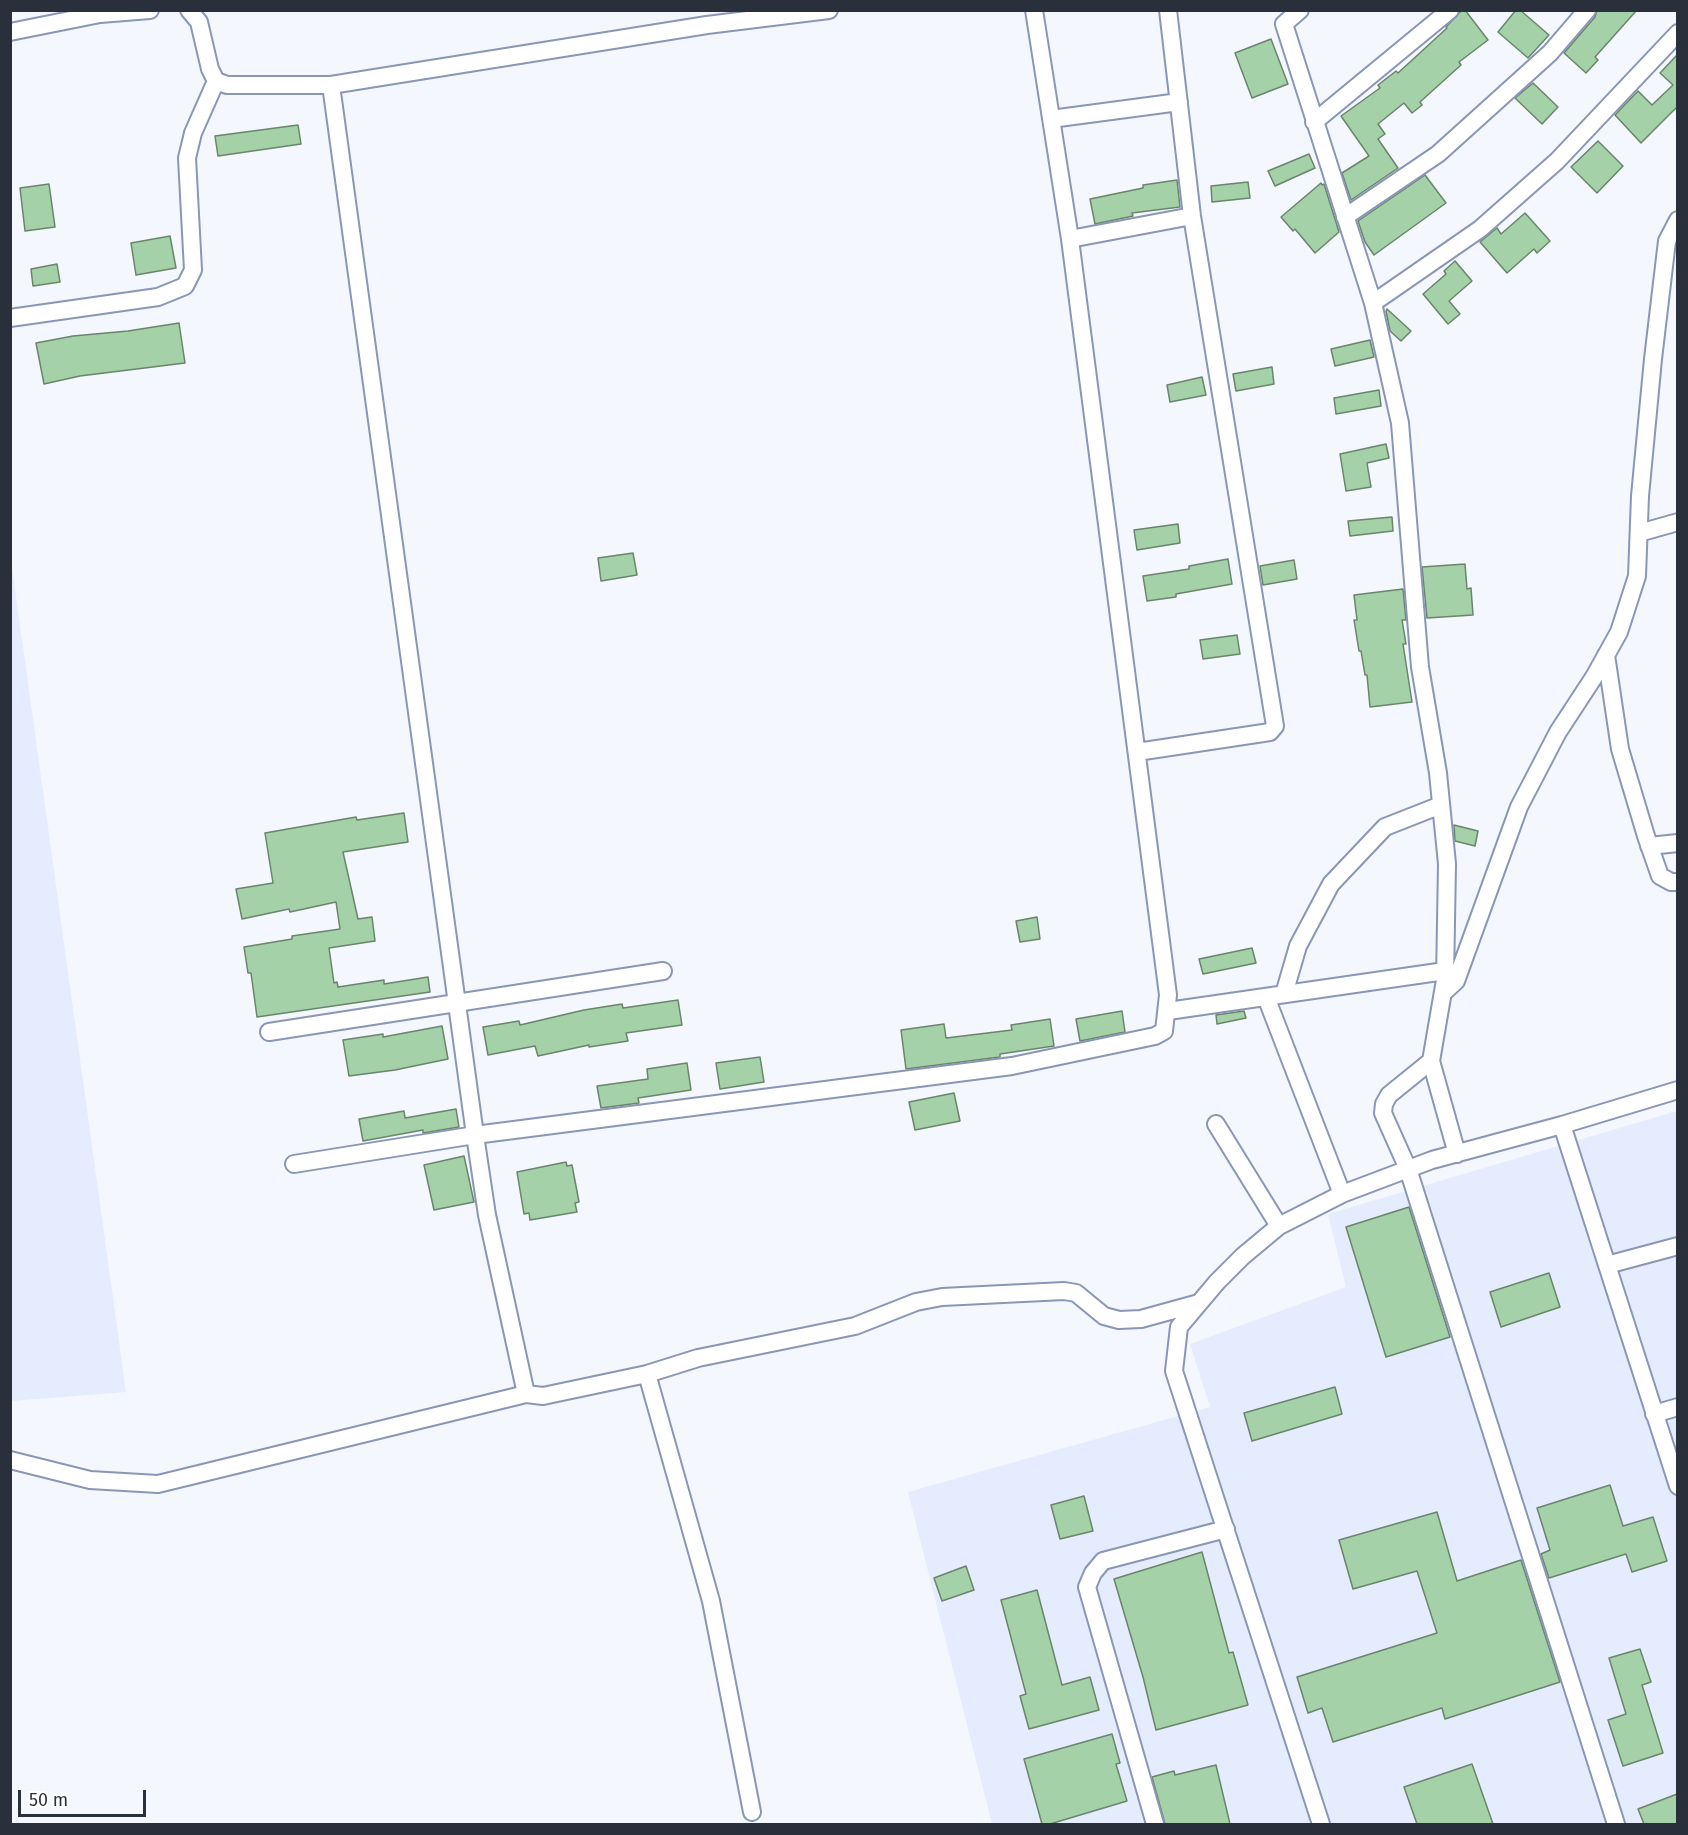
<!DOCTYPE html>
<html>
<head>
<meta charset="utf-8">
<style>
  body { margin:0 }
  #map { position:relative; width:1688px; height:1835px; overflow:hidden; background:#f4f7fe; font-family:"Fira Sans",sans-serif }
  canvas { display:block }
  .frame { position:absolute; inset:0; border:12px solid #2a2f3c; pointer-events:none }
  .scale { position:absolute; left:18px; top:1790px; width:128px; height:27px; box-sizing:border-box; border:3px solid #2a2f3c; border-top:0; padding-left:8px; font-size:18px; line-height:21px; white-space:nowrap; color:#2a2f3c; -webkit-text-stroke:4px #fff; paint-order:stroke }
</style>
</head>
<body>
<div id="map">
<canvas width="1688" height="1835"></canvas>
<div class="frame"></div>
<div class="scale">50 m</div>
</div>
<script>
const g = document.querySelector('canvas').getContext('2d');
g.lineJoin = 'round';
function fillPath(path, color) { g.fillStyle = color; g.fill(path, 'evenodd'); }
const poly = rows => new Path2D(rows.map(r => 'M' + r).join(''));
function stroke(path, color, width, dash) { g.strokeStyle = color; g.lineWidth = width; g.lineCap = dash ? 'butt' : 'round'; g.setLineDash(dash || []); g.stroke(path); }
fillPath(poly([
  [11,560,126,1392,11,1401,10,1401],
  [1677,1111,1677,1824,992,1824,908,1492,1210,1407,1190,1344,1346,1287,1328,1214]
]), '#e5ecfd');
const building = poly([
  [1462,10,1465,10,1488,40,1459,62,1461,65,1420,102,1422,105,1412,113,1404,103,1378,124,1385,134,1378,139,1398,168,1351,200,1342,173,1369,156,1341,116,1380,88,1378,85,1396,71,1398,73,1447,28,1446,27,1462,10],
  [1516,10,1520,10,1549,35,1528,58,1498,32,1516,10],
  [1597,10,1637,10,1595,57,1598,60,1586,73,1564,53,1595,17,1597,10],
  [1271,39,1288,84,1252,98,1235,53,1271,39],
  [1677,55,1677,107,1641,143,1615,115,1638,91,1652,105,1673,85,1660,73,1677,55],
  [1533,83,1558,107,1542,124,1515,98,1533,83],
  [298,125,301,144,218,156,215,136,298,125],
  [1598,141,1623,166,1597,193,1571,167,1598,141],
  [1309,154,1315,168,1275,186,1268,171,1309,154],
  [1425,175,1446,203,1374,255,1365,242,1358,221,1425,175],
  [1177,180,1180,207,1132,213,1133,216,1095,224,1090,199,1143,188,1143,185,1177,180],
  [1248,182,1250,198,1212,202,1211,186,1248,182],
  [1321,183,1322,185,1324,184,1339,232,1315,253,1295,229,1293,231,1281,217,1321,183],
  [49,184,55,227,25,231,20,188,49,184],
  [1525,213,1550,241,1537,253,1534,249,1507,273,1480,242,1497,228,1501,234,1525,213],
  [170,236,176,268,136,275,131,243,170,236],
  [1455,261,1472,281,1449,301,1460,314,1448,324,1423,294,1446,274,1444,271,1455,261],
  [57,264,60,282,33,286,31,269,57,264],
  [1387,309,1411,331,1401,341,1390,331,1386,311,1387,309],
  [179,323,185,363,80,376,44,384,36,343,73,336,128,331,179,323],
  [1370,340,1374,357,1335,366,1331,349,1370,340],
  [1272,367,1274,384,1236,391,1233,374,1272,367],
  [1202,377,1206,395,1170,402,1167,385,1202,377],
  [1379,390,1381,406,1336,414,1334,398,1379,390],
  [1386,444,1389,458,1367,463,1371,487,1346,491,1340,454,1386,444],
  [1392,517,1393,531,1350,536,1348,521,1392,517],
  [1178,524,1180,543,1137,550,1134,530,1178,524],
  [633,553,637,575,601,581,598,558,633,553],
  [1228,559,1232,584,1176,594,1176,597,1147,601,1143,576,1189,569,1189,566,1228,559],
  [1294,560,1297,579,1263,585,1260,566,1294,560],
  [1465,564,1467,589,1471,588,1473,615,1427,618,1422,567,1465,564],
  [1403,589,1406,620,1402,620,1406,644,1403,644,1412,702,1370,707,1367,675,1365,675,1361,651,1359,651,1354,620,1357,620,1354,595,1403,589],
  [1237,635,1240,654,1203,659,1200,640,1237,635],
  [404,813,408,842,343,852,358,919,372,917,375,941,329,948,334,983,337,982,338,987,384,980,384,984,428,977,430,992,257,1017,251,973,248,973,244,947,292,939,292,936,340,929,336,902,290,912,289,909,242,919,236,889,273,883,265,833,356,817,357,820,404,813],
  [1454,825,1478,831,1475,846,1455,841,1454,825],
  [1037,917,1040,939,1020,942,1016,921,1037,917],
  [1252,948,1256,963,1203,974,1199,959,1252,948],
  [678,1000,682,1025,626,1033,628,1041,589,1047,589,1045,538,1056,535,1046,488,1055,483,1027,519,1021,520,1025,584,1010,622,1004,623,1008,678,1000],
  [1122,1011,1125,1032,1080,1041,1076,1019,1122,1011],
  [1244,1011,1246,1018,1217,1024,1216,1015,1244,1011],
  [1050,1019,1054,1046,1000,1054,1000,1057,906,1069,901,1030,944,1024,946,1038,1012,1030,1011,1025,1050,1019],
  [442,1026,448,1059,395,1070,349,1076,343,1040,383,1034,383,1037,442,1026],
  [760,1057,764,1082,720,1089,716,1063,760,1057],
  [687,1063,691,1090,638,1098,639,1103,601,1108,597,1086,648,1079,647,1069,687,1063],
  [954,1093,960,1121,915,1130,909,1102,954,1093],
  [456,1109,459,1127,423,1133,423,1130,363,1141,359,1119,404,1111,405,1118,456,1109],
  [464,1156,474,1202,434,1210,424,1165,464,1156],
  [566,1162,567,1166,572,1165,579,1202,575,1203,577,1212,530,1220,529,1213,524,1214,517,1172,566,1162],
  [1409,1207,1450,1337,1386,1357,1346,1227,1409,1207],
  [1549,1273,1560,1307,1501,1327,1490,1292,1549,1273],
  [1335,1387,1342,1414,1252,1441,1244,1413,1335,1387],
  [1610,1485,1623,1526,1653,1517,1667,1561,1632,1572,1626,1554,1549,1578,1541,1554,1550,1550,1537,1508,1610,1485],
  [1084,1496,1093,1531,1060,1539,1051,1505,1084,1496],
  [1437,1512,1457,1581,1521,1560,1560,1682,1445,1719,1442,1708,1333,1742,1322,1708,1308,1713,1297,1677,1437,1633,1417,1571,1353,1589,1339,1540,1437,1512],
  [1202,1552,1229,1653,1233,1652,1248,1705,1156,1730,1143,1677,1114,1579,1202,1552],
  [966,1566,974,1590,942,1601,934,1578,966,1566],
  [1037,1590,1062,1685,1090,1677,1099,1710,1029,1729,1020,1696,1026,1694,1001,1600,1037,1590],
  [1640,1649,1651,1682,1642,1685,1663,1753,1623,1766,1608,1720,1626,1714,1609,1658,1640,1649],
  [1112,1734,1120,1763,1116,1764,1127,1801,1050,1824,1042,1824,1024,1759,1112,1734],
  [1472,1764,1493,1824,1417,1824,1404,1787,1472,1764],
  [1216,1765,1230,1824,1165,1824,1152,1777,1174,1771,1175,1775,1216,1765],
  [1677,1794,1677,1824,1644,1824,1638,1809,1677,1794]
]);
fillPath(building, '#a4d1a7');
stroke(building, '#6a856b', 1.5);
const minor = poly([
  [189,10,199,22,210,69,216,81,227,85,331,85,707,25,829,10],
  [1300,10,1284,24,1373,303,1400,423,1420,667,1438,773,1447,864,1445,980,1431,1061,1457,1154],
  [10,32,100,14,150,10],
  [331,85,475,1135,487,1215,526,1394,543,1396,647,1374,698,1358,855,1326,916,1302,942,1297,1064,1291,1076,1293,1104,1316,1119,1320,1141,1319,1199,1303],
  [1051,119,1179,102],
  [1314,122,1450,10],
  [1345,217,1438,154,1550,53,1587,10],
  [1070,239,1192,216],
  [1373,303,1480,229,1557,161,1678,33],
  [10,318,158,297,185,286,193,270,187,158,193,133,216,81],
  [1639,533,1678,522],
  [1606,655,1620,749,1646,836,1660,876,1671,882,1678,882],
  [1137,752,1270,732,1275,726,1192,216,1168,10],
  [1649,846,1678,843],
  [1443,993,1456,981,1519,807,1558,732,1594,677,1619,632,1637,576,1640,496,1653,359,1667,241,1678,220],
  [1284,994,1298,946,1331,884,1385,827,1441,805],
  [1266,997,1342,1194],
  [1168,1011,1445,971],
  [269,1032,663,971],
  [1431,1061,1389,1095,1384,1104,1383,1113,1408,1169,1616,1824],
  [1216,1124,1279,1226],
  [1562,1125,1678,1486],
  [294,1164,475,1135,1012,1066,1155,1036,1164,1031,1168,995,1070,239,1034,10],
  [1607,1265,1678,1246],
  [647,1374,711,1601,752,1812],
  [1654,1414,1678,1407],
  [10,1460,90,1480,158,1484,526,1394],
  [1155,1824,1087,1587,1093,1573,1103,1561,1226,1529],
  [1321,1824,1174,1371,1179,1327,1217,1282,1243,1256,1279,1226,1342,1194,1432,1160,1562,1125,1678,1090]
]);
stroke(minor, '#8996b6', 20);
stroke(minor, '#fff', 16);
</script>
</body>
</html>
